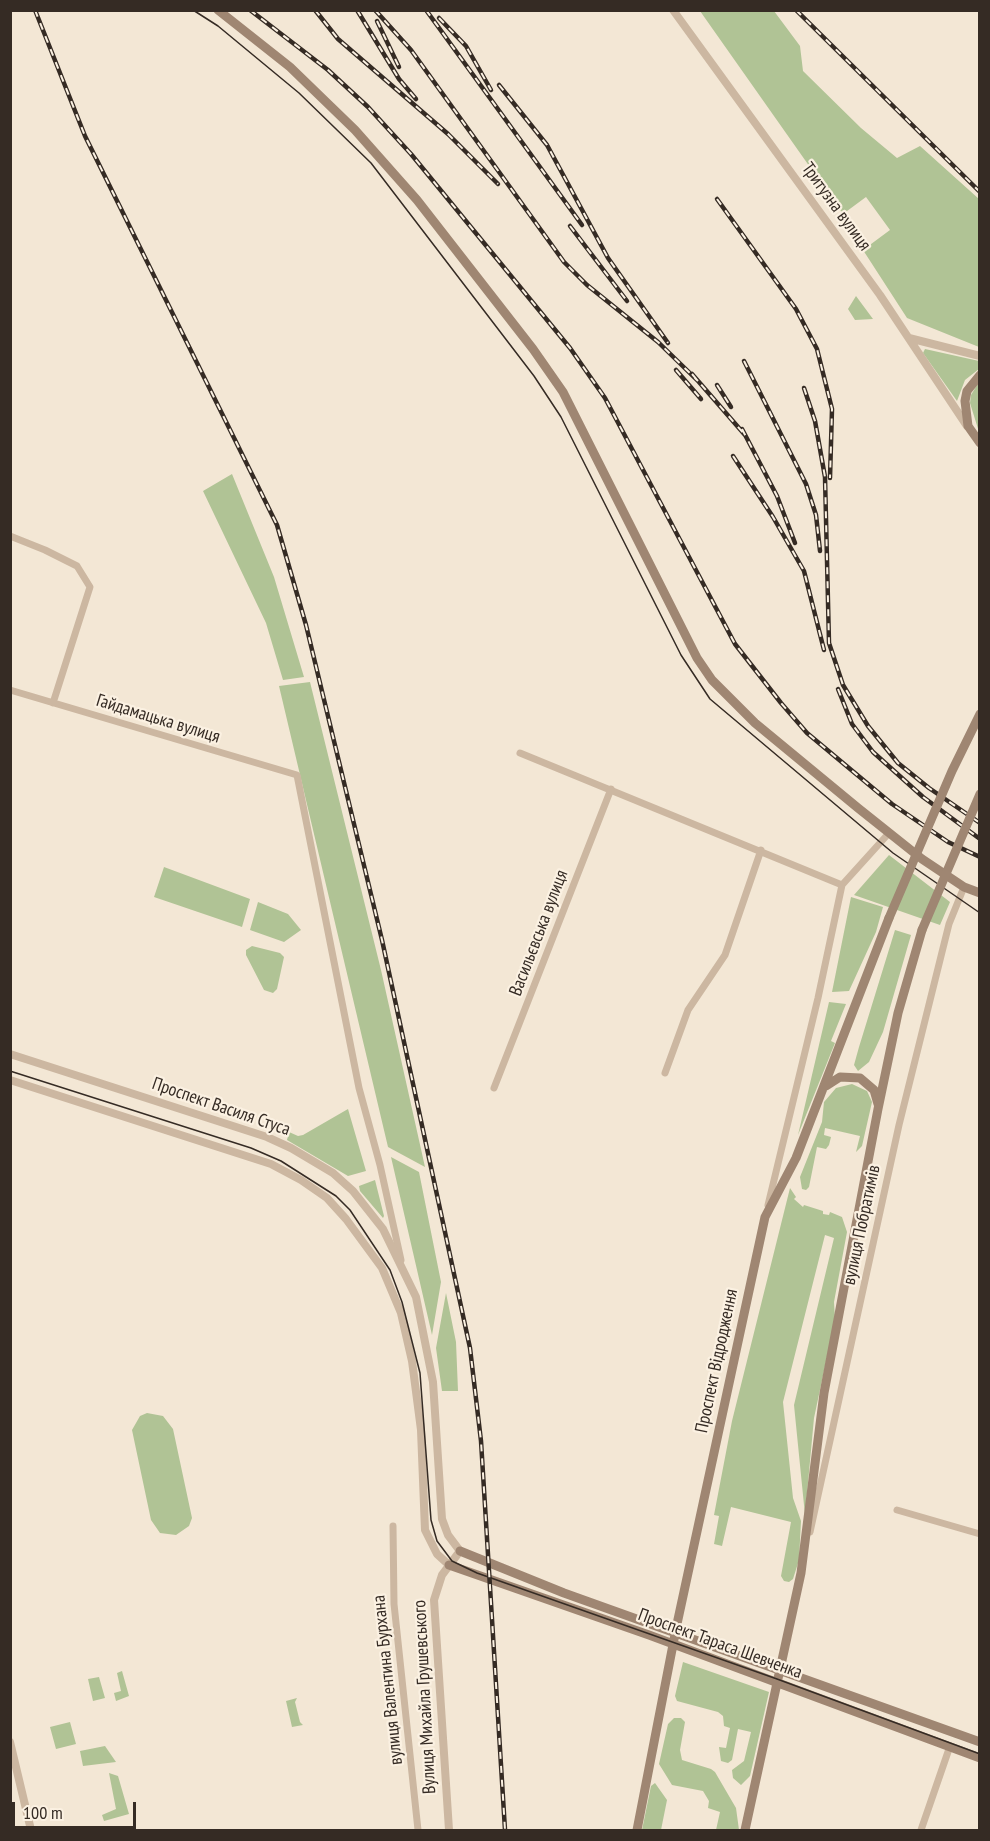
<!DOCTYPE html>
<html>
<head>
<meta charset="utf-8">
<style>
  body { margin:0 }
  #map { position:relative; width:990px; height:1841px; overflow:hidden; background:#f3e7d5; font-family:"PT Sans Narrow",sans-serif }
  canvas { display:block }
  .frame { position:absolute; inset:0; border:12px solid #352b24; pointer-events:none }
  .scale { position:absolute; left:12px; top:1802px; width:124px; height:27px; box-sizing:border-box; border:3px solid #352b24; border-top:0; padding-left:8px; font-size:18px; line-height:21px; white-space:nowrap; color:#352b24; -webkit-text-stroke:4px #fbf1e2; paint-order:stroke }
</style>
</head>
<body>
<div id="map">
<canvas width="990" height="1841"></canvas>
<div class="frame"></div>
<div class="scale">100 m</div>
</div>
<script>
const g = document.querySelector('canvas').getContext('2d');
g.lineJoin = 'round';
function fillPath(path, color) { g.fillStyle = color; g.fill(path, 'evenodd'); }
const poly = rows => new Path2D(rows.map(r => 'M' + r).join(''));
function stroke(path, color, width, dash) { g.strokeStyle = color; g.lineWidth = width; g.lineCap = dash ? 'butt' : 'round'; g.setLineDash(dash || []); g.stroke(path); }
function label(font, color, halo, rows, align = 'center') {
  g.font = font + ' "PT Sans Narrow",sans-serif'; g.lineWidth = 4.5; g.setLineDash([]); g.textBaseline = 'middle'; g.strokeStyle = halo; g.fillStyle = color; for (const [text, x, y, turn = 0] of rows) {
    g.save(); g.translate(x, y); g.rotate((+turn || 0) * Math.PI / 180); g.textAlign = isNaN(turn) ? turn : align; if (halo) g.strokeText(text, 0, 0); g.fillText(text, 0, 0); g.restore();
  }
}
fillPath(poly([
  [700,11,774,11,800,46,803,71,861,128,897,158,920,146,979,199,979,347,907,318,863,250,890,230,866,197,843,214],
  [856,296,873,319,855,320,848,309],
  [925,349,979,361,979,369,965,380,957,401,923,353],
  [979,382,979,432,970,403,971,395],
  [232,474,274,577,304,677,283,680,266,623,203,491],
  [310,682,381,970,425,1167,388,1147,279,686],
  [889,855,950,902,940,925,854,895],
  [164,867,250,899,242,927,154,897],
  [851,897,883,907,876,932,849,991,832,992],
  [258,902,288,914,301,930,284,942,250,930],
  [895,930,911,935,883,1032,869,1062,858,1071,854,1065,859,1047],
  [252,946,280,953,284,957,277,989,273,993,264,990,246,955,246,950],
  [829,1002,846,1004,831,1041,835,1043,798,1135],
  [852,1084,867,1091,872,1102,862,1146,856,1152,860,1136,825,1128,824,1135,831,1137,829,1145,826,1149,817,1147,809,1187,806,1190,802,1189,800,1177,822,1122,824,1102,836,1088],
  [348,1109,366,1171,348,1176,287,1140,289,1132,298,1136,303,1135],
  [391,1157,419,1172,441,1282,432,1335],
  [375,1180,384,1216,383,1218,360,1191,359,1186],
  [790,1188,796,1197,794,1199,803,1207,804,1205,823,1211,823,1214,829,1215,830,1212,842,1217,847,1232,834,1302,835,1319,814,1418,805,1515,794,1405,834,1238,825,1235,783,1402,793,1498,801,1521,799,1560,793,1579,789,1582,784,1581,781,1576,791,1522,731,1507,722,1546,714,1544,719,1516,714,1515,732,1421],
  [446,1293,456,1342,458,1391,442,1391,436,1348],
  [147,1413,163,1416,173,1429,192,1518,189,1526,176,1535,160,1533,151,1520,132,1430,140,1416],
  [683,1662,769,1692,750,1776,741,1785,733,1778,732,1770,744,1761,751,1732,738,1729,732,1760,728,1763,721,1761,719,1747,726,1748,730,1728,724,1726,723,1716,718,1712,677,1701,675,1696],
  [122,1671,129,1696,116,1701,114,1693,121,1691,117,1673],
  [99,1677,105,1698,93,1701,88,1679],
  [297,1698,295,1702,300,1722,303,1725,292,1727,286,1701],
  [674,1718,681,1718,685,1722,680,1750,682,1760,711,1769,715,1772,736,1808,739,1830,716,1830,720,1812,708,1808,709,1801,703,1791,672,1785,659,1764,668,1724],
  [70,1722,76,1744,56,1749,50,1727],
  [105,1746,116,1762,83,1766,80,1751],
  [109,1773,118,1776,129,1814,104,1821,102,1815,116,1809],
  [655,1783,667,1800,661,1830,642,1830,651,1786]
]), '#b0c395');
stroke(poly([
  [10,536,45,550,77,566,90,587,53,703],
  [10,690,297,775,359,1088,380,1165,401,1260],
  [520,753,842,885],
  [665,1073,688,1010,725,955,761,850],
  [494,1088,611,789],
  [768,1205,818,998,842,885,889,833],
  [897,1510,980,1534],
  [393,1526,394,1604,418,1830],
  [810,1532,899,1125,949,924,964,887],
  [921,1830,950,1746]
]), '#ccb7a1', 7);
stroke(poly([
  [673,10,880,295,967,426],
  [909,338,980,356],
  [10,1054,267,1137,291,1148,333,1173,353,1191,383,1229,416,1297,433,1382,442,1519,448,1535,460,1551,442,1575,434,1600,449,1830],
  [10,1080,271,1164,301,1180,327,1198,346,1219,382,1268,401,1313,412,1361,421,1430,425,1530,437,1554,449,1565],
  [10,1742,31,1830]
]), '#ccb7a1', 8);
stroke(poly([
  [218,10,290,67,355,130,417,200,533,349,563,392,697,658,712,680,755,723,858,808,922,859,964,887,980,893],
  [980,375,967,391,965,401,968,426,980,443],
  [826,1086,840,1077,860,1078,874,1090,878,1104],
  [460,1551,564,1593,980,1742],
  [449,1565,649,1635,980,1758],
  [637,1830,677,1624,765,1217,796,1158,889,918],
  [745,1830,801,1573,824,1393,878,1109,898,1013,922,930]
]), '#9f8672', 9);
stroke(poly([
  [193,10,218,26,299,93,371,163,534,376,561,417,681,655,710,699,893,853,980,913],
  [10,1071,251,1148,281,1161,336,1196,350,1210,390,1270,402,1302,420,1373,431,1520,437,1541,452,1561,477,1573,777,1679,980,1754]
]), '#352b24', 1.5);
const rail = poly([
  [35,10,85,136,277,525,306,625,382,940,470,1348,481,1441,505,1830],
  [250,10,328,70,368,107,411,154,570,348,605,398,735,644,781,703,807,733,892,804,948,842,980,857],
  [315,10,338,39,448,134,498,184],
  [357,10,399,79,416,99],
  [375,10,411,50,564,262,587,285,658,342,698,381],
  [426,10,582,225],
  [796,10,980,192],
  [439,18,466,46,491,90],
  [377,21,399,67],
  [499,85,547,145,608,258,668,343],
  [717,199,796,309,817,349,832,409,830,478],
  [570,226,627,301],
  [744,361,806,484,816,515,820,551],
  [676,370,701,399],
  [692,374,745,435],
  [717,385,731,407],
  [804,388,815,421,825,477,829,643,843,685,868,726,898,763,929,788,980,823],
  [742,429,777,496,795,543],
  [733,456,773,517,804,571,824,650],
  [838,689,852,724,873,752,923,797,980,839]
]);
stroke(rail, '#352b24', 4.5);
stroke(rail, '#fbf1e2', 2, [7]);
stroke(poly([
  [889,918,952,771,980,714],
  [922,930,980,794]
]), '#9f8672', 9);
label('18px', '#352b24', '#fbf1e2', [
  ["Тритузна вулиця",836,207,54],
  ["Гайдамацька вулиця",158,719,17],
  ["Васильєвська вулиця",539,933,-69],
  ["Проспект Василя Стуса",221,1107,19],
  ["вулиця Побратимів",862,1225,-78],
  ["Проспект Відродження",717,1361,-78],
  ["Проспект Тараса Шевченка",720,1644,20],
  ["вулиця Валентина Бурхана",388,1680,-96],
  ["Вулиця Михайла Грушевського",425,1697,-93]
]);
</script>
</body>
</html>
